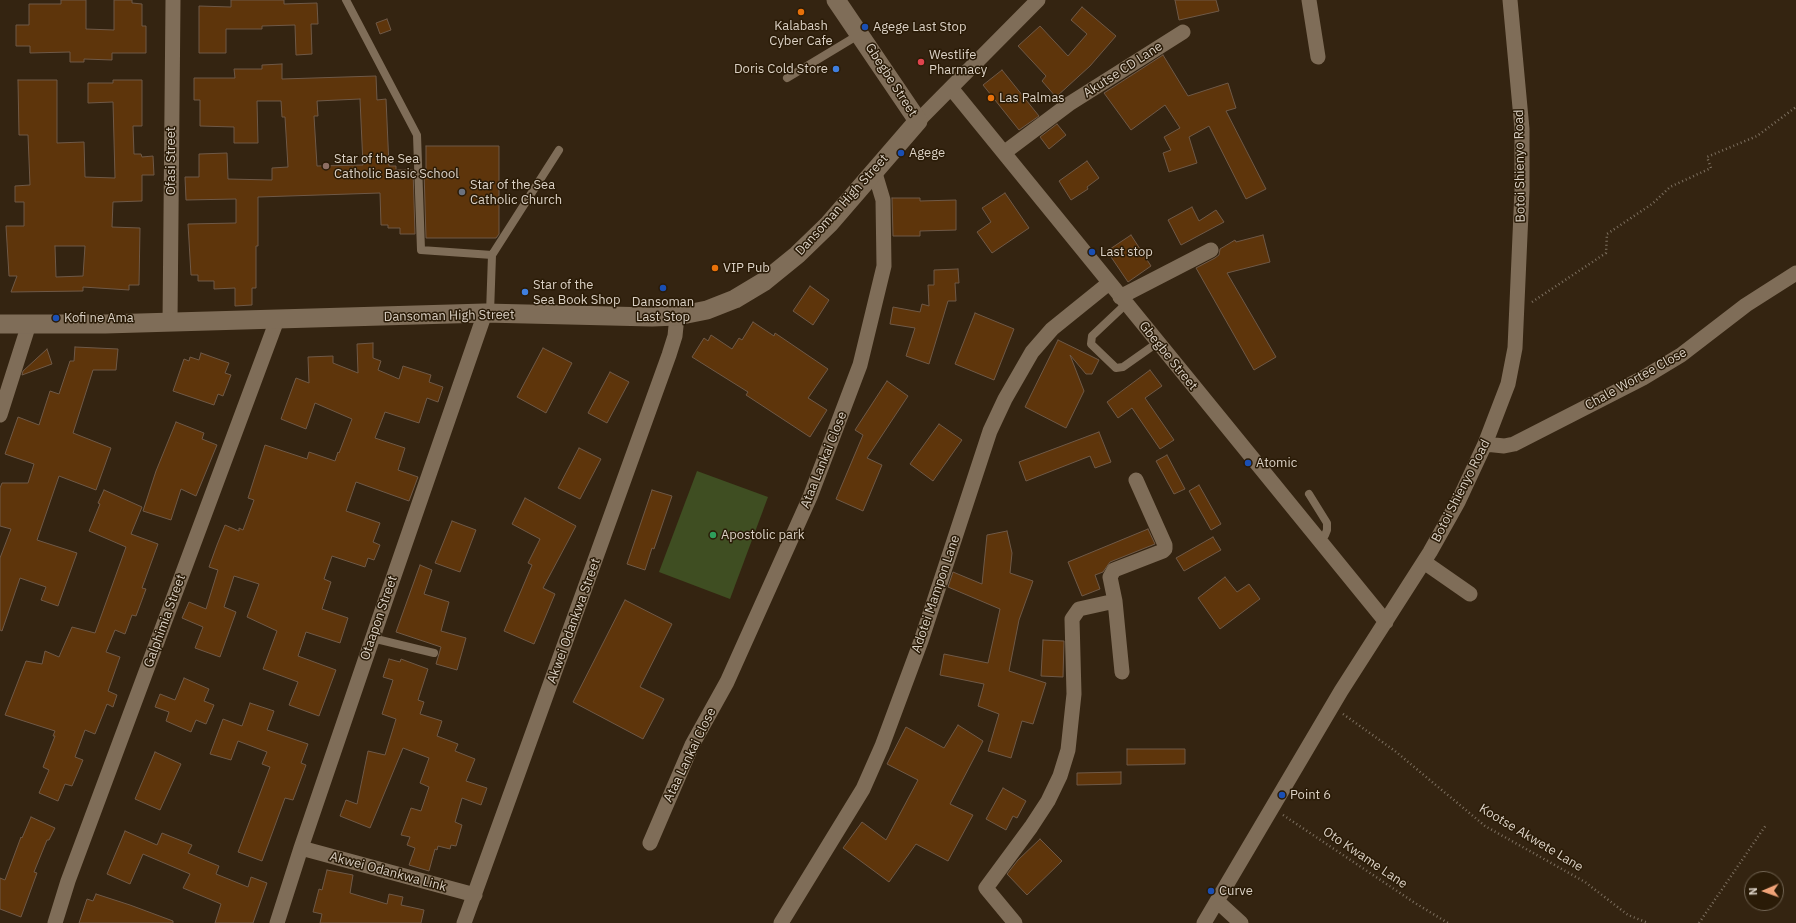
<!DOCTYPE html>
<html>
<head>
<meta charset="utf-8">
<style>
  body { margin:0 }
  #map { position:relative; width:1796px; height:923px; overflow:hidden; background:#342411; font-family:"IBM Plex Sans",sans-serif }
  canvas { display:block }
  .north { position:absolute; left:1744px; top:871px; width:40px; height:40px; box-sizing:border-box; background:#2a1b07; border:1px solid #716453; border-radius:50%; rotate:268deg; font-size:11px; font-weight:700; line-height:16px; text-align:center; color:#dbd1c5 }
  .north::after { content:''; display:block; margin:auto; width:14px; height:18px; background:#f0a378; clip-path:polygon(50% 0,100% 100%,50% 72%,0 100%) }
</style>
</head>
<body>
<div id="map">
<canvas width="1796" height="923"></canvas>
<div class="north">N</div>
</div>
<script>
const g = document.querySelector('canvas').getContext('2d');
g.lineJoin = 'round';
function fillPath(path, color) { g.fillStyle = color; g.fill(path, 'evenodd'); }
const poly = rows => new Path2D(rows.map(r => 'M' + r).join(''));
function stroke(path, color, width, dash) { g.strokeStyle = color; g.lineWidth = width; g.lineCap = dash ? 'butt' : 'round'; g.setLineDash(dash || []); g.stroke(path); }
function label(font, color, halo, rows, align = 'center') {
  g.font = font + ' "IBM Plex Sans",sans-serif'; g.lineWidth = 3; g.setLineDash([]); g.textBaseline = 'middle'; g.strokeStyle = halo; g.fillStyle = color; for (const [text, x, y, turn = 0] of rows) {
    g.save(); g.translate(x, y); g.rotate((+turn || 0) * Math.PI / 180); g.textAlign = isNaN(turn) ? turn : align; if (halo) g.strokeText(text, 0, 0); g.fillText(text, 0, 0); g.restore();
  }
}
fillPath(poly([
  [697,471,768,497,730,599,659,572]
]), '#3f4e22');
const building = poly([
  [61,0,86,0,86,29,114,30,114,0,132,0,132,3,142,4,142,26,146,26,146,53,112,53,112,60,84,59,84,62,70,62,70,52,30,53,30,46,16,46,16,25,29,25,29,4,61,4,61,0],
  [231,0,284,0,284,4,317,3,318,24,311,24,312,54,296,55,295,25,262,26,262,29,226,29,226,53,199,53,199,6,231,7,231,0],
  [1175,0,1216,0,1219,11,1179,20,1175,0],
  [1082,7,1116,36,1090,66,1056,97,1042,81,1046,76,1018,46,1040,26,1068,56,1087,34,1071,20,1082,7],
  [387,19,391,30,380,34,376,23,387,19],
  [1163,55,1188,96,1228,83,1236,108,1226,111,1266,189,1246,199,1209,126,1189,137,1197,163,1169,172,1163,153,1171,150,1164,137,1180,128,1165,105,1131,130,1104,93,1163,55],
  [282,64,282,79,376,76,377,100,386,99,389,166,396,166,396,170,413,170,415,234,400,234,400,228,388,228,388,225,381,225,380,193,258,197,258,246,256,246,256,288,252,288,252,305,235,306,235,288,214,289,214,281,198,281,198,275,191,275,188,224,236,223,236,199,186,200,185,177,199,177,199,154,227,153,228,179,272,180,272,168,288,167,285,117,282,117,281,101,257,101,258,143,234,143,234,127,200,126,200,100,194,100,194,78,235,78,234,69,262,69,262,65,282,64],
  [360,99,363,165,317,166,314,116,318,116,317,101,360,99],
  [1002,70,1039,116,1019,130,983,85,1002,70],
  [18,80,57,80,57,143,84,142,85,177,115,178,113,102,88,103,88,83,113,83,113,80,142,80,142,126,133,126,134,154,141,154,142,157,153,156,154,175,142,175,142,201,113,202,112,227,140,228,139,285,129,285,129,290,83,287,83,291,11,292,17,276,9,276,6,226,24,226,24,202,15,202,15,186,30,185,28,135,19,135,18,80],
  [55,246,85,246,83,276,56,277,55,246],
  [1057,124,1066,135,1049,149,1040,137,1057,124],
  [426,146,499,146,499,234,496,238,426,238,424,170,426,170,426,146],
  [1087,161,1099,178,1087,187,1088,189,1071,200,1059,181,1087,161],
  [1005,193,1029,228,992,253,977,232,991,222,982,208,1005,193],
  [892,198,920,198,920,201,956,200,956,230,920,231,920,236,893,236,892,198],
  [1192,207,1199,221,1216,210,1224,222,1181,245,1168,220,1192,207],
  [1131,235,1151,266,1128,282,1107,251,1131,235],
  [1263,235,1270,262,1227,273,1276,357,1254,370,1196,268,1215,258,1219,255,1220,249,1235,240,1236,242,1263,235],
  [958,269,959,283,955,283,956,301,948,301,929,364,906,356,915,328,890,324,893,307,920,312,922,304,929,306,928,285,934,285,934,270,958,269],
  [810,286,829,300,813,325,793,311,810,286],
  [975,313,1014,329,994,380,955,364,975,313],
  [753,322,774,336,775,333,828,369,808,398,827,410,810,437,746,395,748,392,692,357,704,338,708,341,711,335,732,349,739,338,742,340,753,322],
  [1058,340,1099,360,1092,374,1086,374,1070,355,1084,391,1066,428,1025,407,1058,340],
  [373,343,373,358,381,361,378,370,399,379,403,366,431,375,429,382,443,387,438,402,427,398,419,423,385,412,375,438,405,448,398,470,418,477,409,501,356,482,346,511,380,523,373,542,380,545,374,560,368,558,365,567,332,556,324,579,331,582,322,609,348,618,340,643,306,632,298,656,336,670,319,716,289,705,298,682,263,669,277,631,247,617,259,584,234,576,224,607,236,612,220,657,195,648,203,627,182,618,189,602,206,609,218,570,209,567,217,545,225,525,239,531,239,528,243,530,254,500,248,498,265,445,307,459,309,452,335,461,338,452,339,453,352,419,315,403,306,429,281,419,296,378,309,383,308,357,333,356,333,363,358,373,357,344,373,343],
  [75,347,118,349,116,370,93,370,73,433,111,448,96,490,59,476,37,540,77,553,58,606,41,600,46,587,20,578,2,631,0,630,0,558,11,529,0,526,0,488,2,483,28,483,34,464,5,454,18,417,39,425,50,391,59,394,70,361,74,361,75,347],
  [543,348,572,363,546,413,517,397,543,348],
  [47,349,52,364,22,375,23,371,47,349],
  [201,353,229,363,225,373,231,375,223,396,218,394,214,405,173,391,184,359,189,361,190,357,199,360,201,353],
  [1150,370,1162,386,1145,398,1174,440,1160,449,1132,408,1118,418,1107,402,1150,370],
  [610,372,629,382,607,423,588,413,610,372],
  [887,381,908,396,867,458,882,465,863,511,836,499,863,435,855,430,887,381],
  [176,422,204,433,202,439,217,445,196,496,181,489,171,520,143,511,156,471,176,422],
  [939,424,962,440,933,481,910,464,939,424],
  [1099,432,1111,462,1095,468,1090,456,1026,481,1019,462,1099,432],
  [579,448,601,459,580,499,558,488,579,448],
  [1167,455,1185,489,1174,494,1156,461,1167,455],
  [1199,485,1221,524,1211,530,1189,491,1199,485],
  [104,490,142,507,131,534,158,544,142,588,146,589,136,616,132,615,125,634,115,630,106,652,120,657,108,691,117,695,113,707,107,704,95,734,85,730,75,757,83,760,72,786,65,784,58,801,39,793,49,770,43,767,55,736,53,736,55,731,5,715,26,661,42,664,45,651,59,657,72,627,95,633,126,547,89,531,100,504,98,503,104,490],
  [652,490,672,496,654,549,652,548,645,570,627,564,652,490],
  [525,498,576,526,543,588,555,594,534,644,504,631,532,565,528,563,540,539,512,524,525,498],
  [452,521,476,530,460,572,435,563,452,521],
  [1148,529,1155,544,1110,562,1103,572,1095,575,1100,589,1082,596,1068,562,1148,529],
  [1007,531,1012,553,1010,573,1033,581,1019,620,1009,671,1046,683,1033,724,1022,721,1011,758,988,751,999,714,978,706,984,684,940,675,944,654,988,663,1000,609,948,587,953,572,982,584,987,535,1007,531],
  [1213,537,1221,550,1184,571,1176,558,1213,537],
  [420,565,432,570,424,594,449,602,441,631,466,638,457,670,436,664,441,647,396,632,420,565],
  [1225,577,1237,592,1249,584,1260,599,1220,629,1198,598,1225,577],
  [625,600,672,624,640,687,664,699,643,739,573,702,625,600],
  [1043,640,1064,641,1063,677,1041,676,1043,640],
  [389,659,400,662,401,659,428,669,418,700,424,702,420,714,442,721,437,736,458,744,455,751,475,759,466,781,487,788,481,805,462,798,455,822,462,825,456,846,451,845,450,849,438,846,437,850,435,849,429,871,409,865,415,848,407,845,410,837,401,835,411,808,421,811,429,787,420,783,429,758,403,748,370,828,340,816,346,800,357,804,368,751,385,755,396,719,382,714,393,680,383,677,389,659],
  [184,678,209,689,204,701,214,705,206,724,196,720,191,732,166,721,169,712,155,707,160,694,175,700,184,678],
  [250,703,274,711,267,730,308,744,301,763,306,765,293,800,285,798,262,861,238,852,270,767,262,764,267,752,238,741,231,760,210,754,223,719,242,726,250,703],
  [958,725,983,741,950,804,973,815,948,861,916,844,889,882,843,848,862,822,886,840,918,780,887,764,906,727,944,748,958,725],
  [1127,749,1185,749,1185,764,1127,765,1127,749],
  [155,752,181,764,160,810,135,799,155,752],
  [1121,772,1121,784,1077,785,1077,773,1121,772],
  [1003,788,1026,801,1017,818,1013,816,1006,830,986,819,1003,788],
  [31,817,55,828,49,840,47,840,34,872,37,873,21,917,0,909,0,878,5,880,21,837,22,838,31,817],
  [125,831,157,845,162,833,192,845,188,853,219,866,216,874,248,887,251,877,267,883,253,923,215,923,221,904,183,888,190,874,143,854,130,884,107,874,125,831],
  [1040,839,1062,861,1027,895,1007,874,1018,860,1040,839],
  [327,870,353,875,350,893,387,904,389,894,403,897,401,905,424,910,421,923,320,923,322,914,313,912,319,889,322,890,327,870],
  [96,894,130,905,173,921,173,923,79,923,87,899,93,901,96,894]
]);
fillPath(building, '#5e350b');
stroke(building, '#6f5947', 1);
stroke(poly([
  [1532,302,1606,253,1607,234,1652,204,1670,187,1711,168,1707,157,1757,136,1796,107],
  [1343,714,1395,751,1485,826,1585,882,1628,915,1648,923],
  [1283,815,1415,903,1448,923],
  [1699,923,1766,825]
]), '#7e7161', 2.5, [1, 3]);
stroke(poly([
  [346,0,417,135,421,250,492,255],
  [787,78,860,34],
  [1126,304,1092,336,1091,344,1116,368,1123,367,1157,343],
  [490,313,492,255,559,150],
  [1309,494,1327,523,1327,530,1325,535,1318,539],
  [372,638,434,653]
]), '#7f6d58', 8);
stroke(poly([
  [1309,0,1318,57],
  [951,88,1386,622],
  [918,121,1038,0],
  [1005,152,1069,104,1183,32],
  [1120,297,1211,250],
  [170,323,173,0],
  [0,415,29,324],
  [1485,444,1504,446,1514,444,1643,378,1681,355,1746,305,1796,273],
  [1424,562,1470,594],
  [1115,601,1122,672],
  [650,843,692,745,727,682,810,497,860,365,884,266,883,200,874,170],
  [301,848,475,895],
  [1217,901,1241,923],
  [55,923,68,881,277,320],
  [277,923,301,848,387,596,485,313],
  [464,923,669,355,675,336,677,316],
  [781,923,863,789,882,746,921,641,990,431,1005,399,1032,352,1052,329,1109,283],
  [1015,923,986,888,1031,827,1048,801,1060,776,1068,750,1074,694,1072,619,1079,609,1115,601,1110,577,1114,570,1163,551,1165,549,1165,545,1136,480],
  [1204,923,1341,691,1430,552,1458,502,1485,444,1508,384,1515,348,1522,190,1522,129,1510,0]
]), '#7f6d58', 15);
stroke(poly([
  [0,324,105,324,485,313,652,317,677,316,707,310,735,299,765,281,797,255,829,224,918,121,836,0]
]), '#7f6d58', 19);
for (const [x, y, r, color] of [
  [801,12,4,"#e8710a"],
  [865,27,4,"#1a4fb4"],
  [921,62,4,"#e0444e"],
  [836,69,4,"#3f7fe0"],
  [991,98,4,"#e8710a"],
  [901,153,4,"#1a4fb4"],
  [326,166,4,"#8d6e63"],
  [462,192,4,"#6b7280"],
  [1092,252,4,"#1a4fb4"],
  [715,268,4,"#e8710a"],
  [663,288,4,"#1a4fb4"],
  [525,292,4,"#3f7fe0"],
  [56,318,4,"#1a4fb4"],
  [1248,463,4,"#1a4fb4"],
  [713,535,4,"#2e9e5b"],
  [1282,795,4,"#1a4fb4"],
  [1211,891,4,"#1a4fb4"]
]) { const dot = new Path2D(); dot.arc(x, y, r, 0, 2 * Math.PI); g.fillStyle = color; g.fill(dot); stroke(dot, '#2a1b07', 1.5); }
label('13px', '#dbd1c5', '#2a1b07', [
  ["Kalabash",801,26,"center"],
  ["Cyber Cafe",801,41,"center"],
  ["Agege Last Stop",873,27],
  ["Westlife",929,55],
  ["Pharmacy",929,70],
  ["Doris Cold Store",828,69,"right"],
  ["Las Palmas",999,98],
  ["Agege",909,153],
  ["Star of the Sea",334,159],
  ["Catholic Basic School",334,174],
  ["Star of the Sea",470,185],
  ["Catholic Church",470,200],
  ["Last stop",1100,252],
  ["VIP Pub",723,268],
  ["Star of the",533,285],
  ["Sea Book Shop",533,300],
  ["Dansoman",663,302,"center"],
  ["Last Stop",663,317,"center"],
  ["Kofi ne Ama",64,318],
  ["Atomic",1256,463],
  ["Apostolic park",721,535],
  ["Point 6",1290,795],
  ["Curve",1219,891]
], 'left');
label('13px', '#dbd1c5', '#2a1b07', [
  ["Akutse CD Lane",1123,70,-33],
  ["Gbegbe Street",891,80,57],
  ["Ofasi Street",171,161,-90],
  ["Botoi Shienyo Road",1520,166,-91],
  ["Dansoman High Street",842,205,-48],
  ["Dansoman High Street",449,316,-1],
  ["Gbegbe Street",1168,356,51],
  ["Chale Wortee Close",1636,379,-29],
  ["Ataa Lankai Close",824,460,-68],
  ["Botoi Shienyo Road",1461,491,-63],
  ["Adotei Mampon Lane",936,594,-71],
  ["Otaapon Street",379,618,-71],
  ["Galphimia Street",165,621,-70],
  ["Akwei Odankwa Street",574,621,-70],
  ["Ataa Lankai Close",690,755,-64],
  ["Kootse Akwete Lane",1531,838,31],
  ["Oto Kwame Lane",1365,858,34],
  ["Akwei Odankwa Link",388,872,15]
]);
</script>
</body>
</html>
